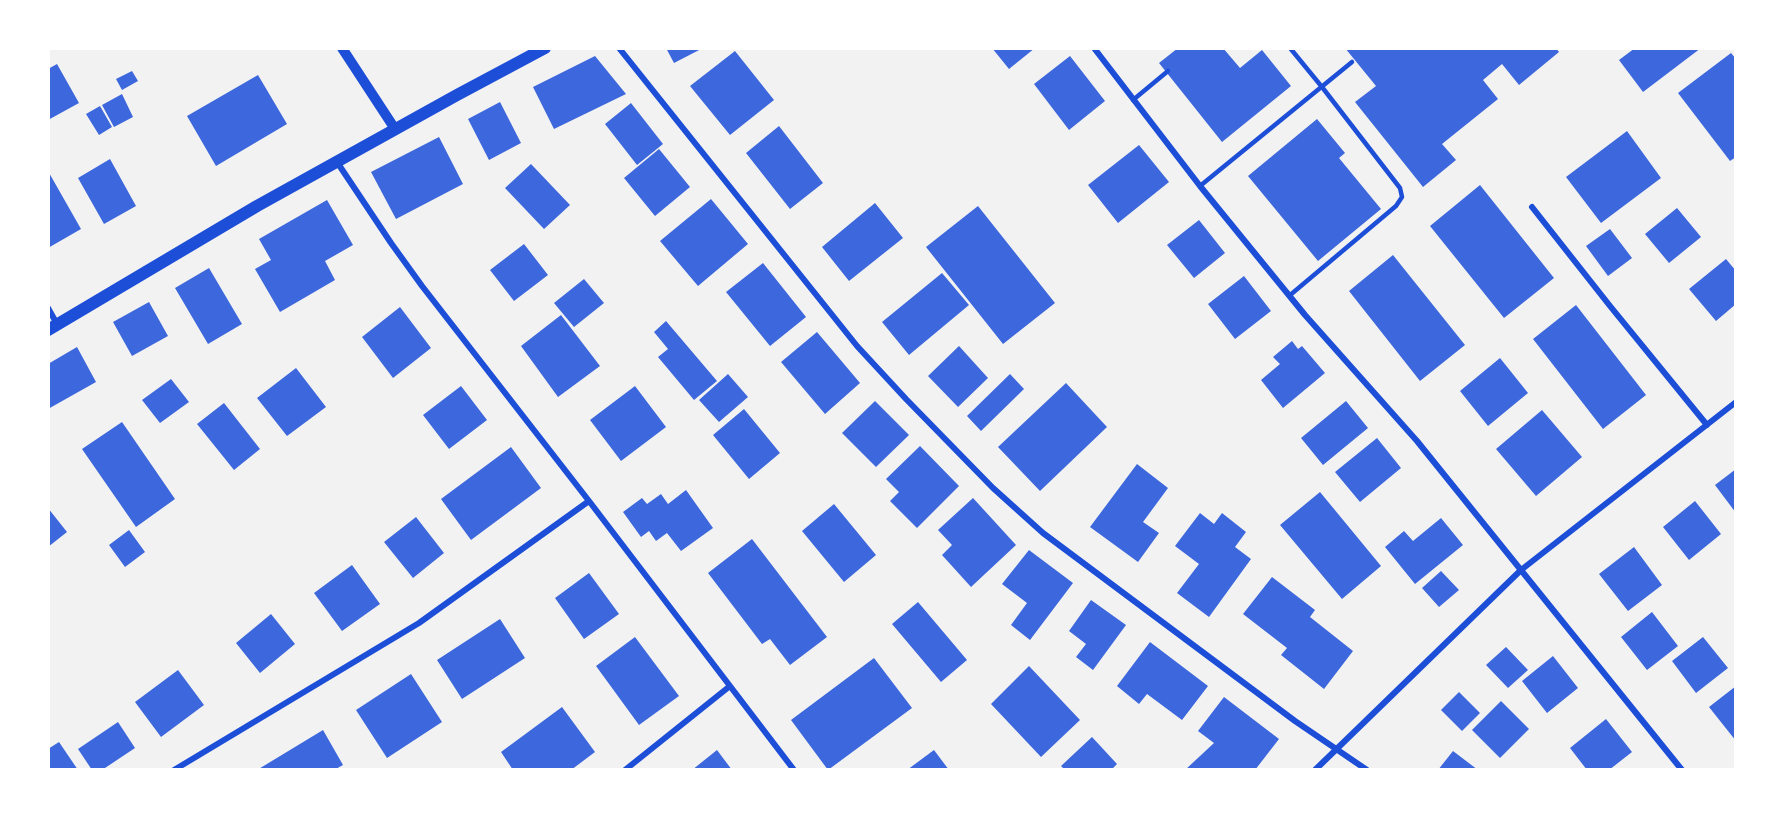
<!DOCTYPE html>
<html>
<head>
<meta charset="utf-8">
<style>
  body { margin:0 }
  #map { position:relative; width:1784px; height:818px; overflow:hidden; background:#f2f2f2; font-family:"Roboto Serif",serif }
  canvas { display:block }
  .frame { position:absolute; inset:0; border:50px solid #fff; pointer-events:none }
</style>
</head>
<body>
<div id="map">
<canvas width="1784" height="818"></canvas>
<div class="frame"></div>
</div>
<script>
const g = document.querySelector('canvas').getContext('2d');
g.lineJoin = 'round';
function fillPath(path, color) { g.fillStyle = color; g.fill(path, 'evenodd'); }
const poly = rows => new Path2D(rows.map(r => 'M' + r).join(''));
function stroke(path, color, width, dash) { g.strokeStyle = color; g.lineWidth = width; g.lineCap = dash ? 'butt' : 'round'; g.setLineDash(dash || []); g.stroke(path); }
fillPath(poly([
  [666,48,703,48,674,63],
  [992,48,1035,48,1009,69],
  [1178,48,1223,48,1240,68,1262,50,1291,86,1222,142,1159,63],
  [1345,48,1556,48,1559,52,1519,85,1502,64,1483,80,1498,99,1442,144,1456,160,1423,187,1355,102,1376,86],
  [1635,48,1701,48,1643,92,1619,60],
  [735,51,774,100,730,135,690,86],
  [1731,53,1736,59,1736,157,1730,161,1678,93],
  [595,56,626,94,554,129,533,87],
  [1070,56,1105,101,1069,130,1034,84],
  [57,64,79,103,48,120,48,69],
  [132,71,138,81,122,90,116,79],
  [258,75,287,124,216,166,187,116],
  [122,94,133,117,114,127,102,105],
  [500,102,521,143,489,160,468,119],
  [631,103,663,144,637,165,605,124],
  [100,106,112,127,99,135,86,114],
  [1317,119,1345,153,1339,158,1381,209,1318,261,1248,176],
  [779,126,823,183,790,209,746,153],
  [1627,131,1661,178,1601,223,1566,177],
  [439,137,463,184,396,219,371,172],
  [1139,145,1169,182,1118,223,1088,185],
  [659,149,690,187,655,216,624,178],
  [110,159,136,206,104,224,78,178],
  [531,164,570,205,544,229,505,188],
  [48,171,81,229,48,248],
  [1480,185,1554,278,1504,318,1430,226],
  [711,199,748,244,698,286,660,241],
  [327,200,353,245,325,261,335,280,280,312,255,269,271,260,259,239],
  [875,203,903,238,849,281,822,247],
  [978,206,1055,303,1003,344,926,247],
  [1677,208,1701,237,1669,263,1645,234],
  [1199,220,1225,253,1194,278,1167,245],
  [1610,229,1632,258,1608,276,1586,246],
  [524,244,548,275,514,301,490,270],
  [1393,255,1465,345,1420,381,1349,291],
  [1726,259,1736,271,1736,304,1716,321,1689,289],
  [763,263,806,317,770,346,726,292],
  [209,268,242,324,208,344,175,288],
  [942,273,969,305,909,355,882,322],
  [1244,276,1271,311,1235,339,1208,304],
  [584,279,604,303,574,327,554,303],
  [149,302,168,336,132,356,113,322],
  [1576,305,1646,395,1603,429,1533,339],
  [400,307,431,348,393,378,362,337],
  [561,315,600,366,558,397,521,346],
  [666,321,717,381,694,400,658,357,668,349,654,332],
  [817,332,860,383,825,414,781,362],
  [1292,341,1298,349,1302,346,1325,373,1283,408,1261,380,1280,364,1273,357],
  [959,346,988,378,958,407,928,376],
  [77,347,96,382,48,409,48,364],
  [1500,358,1528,393,1488,426,1460,391],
  [296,368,326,407,287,436,257,398],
  [728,374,748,397,719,422,699,400],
  [1010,374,1024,389,981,431,967,416],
  [171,379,189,402,160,423,142,400],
  [1066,383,1107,427,1040,491,998,447],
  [461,386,487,420,449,449,423,415],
  [635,386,666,427,621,461,590,420],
  [875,401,909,435,876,467,842,433],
  [1346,401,1368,428,1323,465,1301,438],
  [224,403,260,449,234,470,197,424],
  [744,409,780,453,749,479,713,435],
  [1542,410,1582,457,1536,496,1496,449],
  [122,422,175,499,136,527,82,449],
  [1377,438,1401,468,1360,502,1335,472],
  [920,446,959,486,917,528,890,501,899,492,886,479],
  [511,447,541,488,471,540,441,499],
  [1137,464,1168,488,1143,522,1159,533,1138,562,1090,527],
  [1736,469,1736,513,1715,485],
  [686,490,713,528,681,551,667,533,656,541,649,531,641,537,623,512,642,498,647,504,661,494,668,504],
  [1320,492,1381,566,1342,599,1280,525],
  [973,498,1016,545,971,587,942,555,952,545,938,530],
  [1695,501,1721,534,1689,560,1663,527],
  [834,504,876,555,844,582,802,531],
  [48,508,67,532,48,547],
  [1200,513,1214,524,1222,513,1246,532,1235,547,1251,559,1209,617,1177,593,1199,564,1175,546],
  [416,517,444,553,413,578,384,542],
  [1441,518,1463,545,1415,584,1385,547,1404,531,1413,541],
  [129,530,145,552,125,567,109,545],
  [752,539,827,637,790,665,770,639,762,644,708,573],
  [1634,547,1662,585,1628,611,1599,574],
  [1029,550,1073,583,1030,640,1011,625,1027,603,1002,584],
  [352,565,380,604,342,631,314,593],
  [1441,571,1459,590,1439,607,1422,588],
  [589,573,619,614,584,639,555,598],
  [1272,577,1315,610,1310,617,1353,651,1324,689,1281,655,1287,648,1243,614],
  [1091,600,1126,625,1093,670,1076,657,1086,644,1069,631],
  [918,602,967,660,941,682,892,624],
  [1652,612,1678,646,1647,670,1621,637],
  [271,614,295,644,260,673,236,643],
  [500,619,525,658,462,699,437,660],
  [635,637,679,696,639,725,596,666],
  [1703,637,1728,668,1696,693,1672,661],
  [1150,642,1208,686,1182,720,1147,694,1139,704,1117,686],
  [1506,647,1528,670,1508,688,1486,665],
  [1553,656,1578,688,1547,713,1522,681],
  [874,658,912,708,828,770,791,720],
  [1029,666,1080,720,1041,757,991,704],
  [178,670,204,705,161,737,135,702],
  [411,674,442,722,387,758,356,710],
  [1736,686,1736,741,1709,707],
  [1459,692,1480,713,1462,731,1441,710],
  [1224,697,1279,739,1255,770,1185,770,1214,743,1198,731],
  [1501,701,1529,729,1500,758,1472,730],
  [562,707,595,752,571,770,513,770,501,752],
  [1606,719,1632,752,1609,770,1587,770,1570,748],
  [118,722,135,748,102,770,92,770,78,749],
  [323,730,343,765,334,770,257,770],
  [1092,737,1117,764,1111,770,1065,770,1061,766],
  [59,742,78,770,48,770,48,749],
  [717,750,732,770,692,770],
  [934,750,949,770,907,770],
  [1453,751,1478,770,1438,770]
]), '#3d67dc');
stroke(poly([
  [1133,100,1168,71],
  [1200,186,1352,62],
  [1289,296,1396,206,1402,197,1400,188,1322,87,1290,48]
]), '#1d4ed8', 4.5);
stroke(poly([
  [619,48,857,346,906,399,993,488,1043,533,1295,721,1367,770],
  [1094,48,1200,186,1305,315,1417,441,1682,770],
  [337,162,391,243,422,286,589,501,794,770],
  [1532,207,1610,306,1707,425],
  [48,308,57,324],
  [174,770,419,623,589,501],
  [625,770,730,686],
  [1315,770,1521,570,1736,402]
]), '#1d4ed8', 6);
stroke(poly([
  [342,48,395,129]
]), '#1d4ed8', 10);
stroke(poly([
  [48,330,257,206,457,95,545,48]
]), '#1d4ed8', 12);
</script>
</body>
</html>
